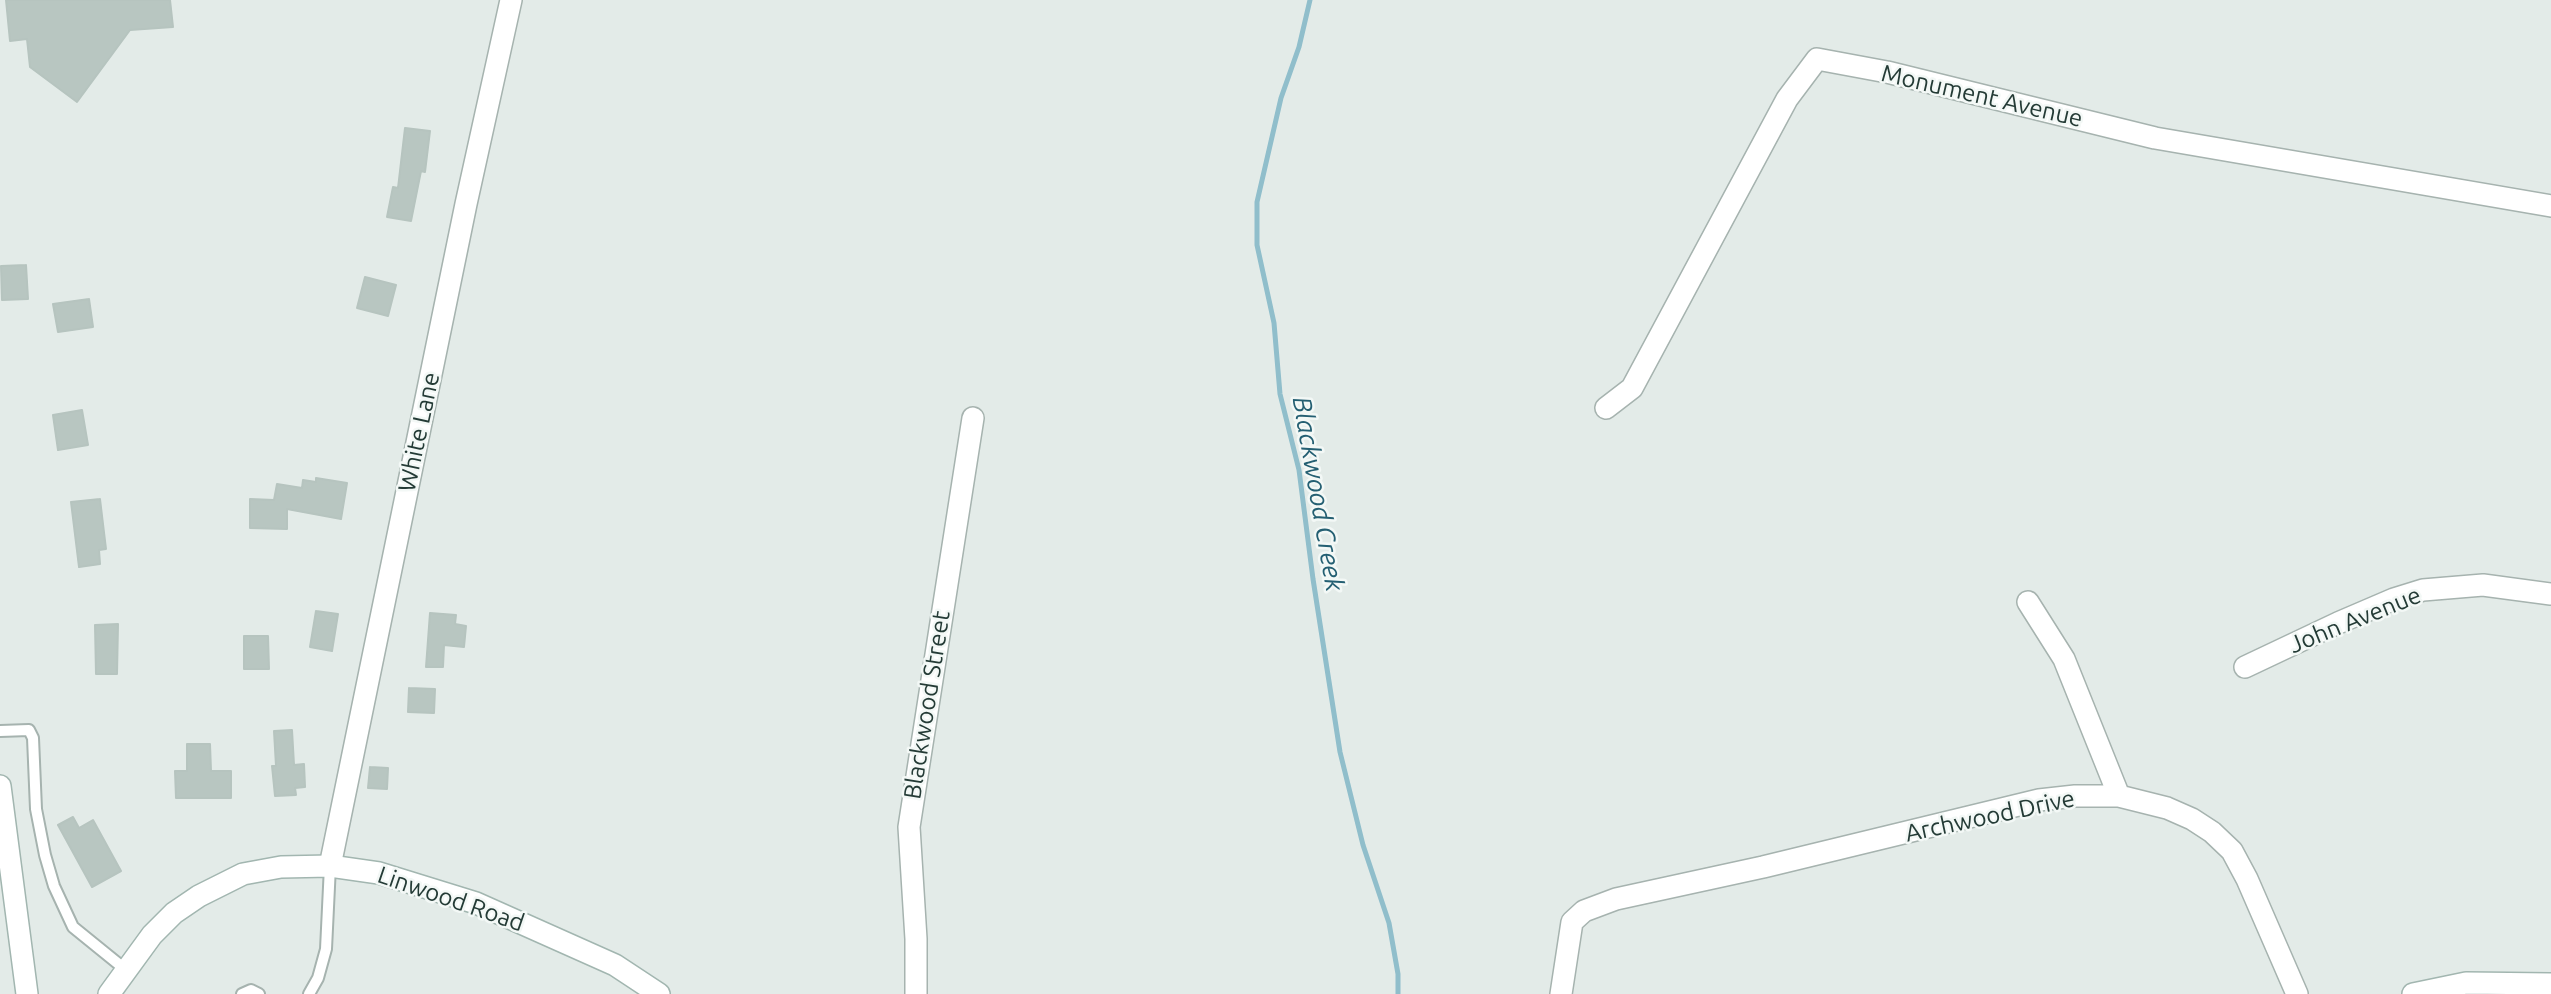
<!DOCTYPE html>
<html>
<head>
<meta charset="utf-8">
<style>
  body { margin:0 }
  canvas { display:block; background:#e3ebe8 }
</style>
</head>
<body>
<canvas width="2551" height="994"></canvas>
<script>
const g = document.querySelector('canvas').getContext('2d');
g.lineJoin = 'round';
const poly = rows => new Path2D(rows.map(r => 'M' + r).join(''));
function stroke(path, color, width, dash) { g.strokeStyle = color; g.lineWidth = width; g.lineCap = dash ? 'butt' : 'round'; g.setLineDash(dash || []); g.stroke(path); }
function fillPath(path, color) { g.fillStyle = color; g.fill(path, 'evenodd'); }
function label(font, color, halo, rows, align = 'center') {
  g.font = font + ' Ubuntu,sans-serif'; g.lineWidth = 5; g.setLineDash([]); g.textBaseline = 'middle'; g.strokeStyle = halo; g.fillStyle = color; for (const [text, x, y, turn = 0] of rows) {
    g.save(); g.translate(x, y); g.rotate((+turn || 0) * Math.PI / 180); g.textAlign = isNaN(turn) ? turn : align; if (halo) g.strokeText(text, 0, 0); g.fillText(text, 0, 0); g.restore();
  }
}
stroke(poly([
  [1310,0,1299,47,1281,98,1257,202,1257,245,1274,323,1280,394,1299,470,1313,579,1340,752,1363,845,1389,923,1398,974,1398,994]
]), '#90becb', 5);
const building = poly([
  [6,0,170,0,173,27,130,30,77,102,30,67,27,39,10,41,6,0],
  [405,128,430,131,425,172,421,171,411,221,387,217,393,187,398,188,405,128],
  [26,265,28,299,2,300,1,266,26,265],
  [365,277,396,285,388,316,357,308,365,277],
  [89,299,93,327,58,332,53,304,89,299],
  [82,410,88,445,58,450,53,415,82,410],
  [316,478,347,483,341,519,287,509,287,529,250,528,250,499,274,500,277,484,302,488,303,480,316,482,316,478],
  [100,499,106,549,99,550,100,564,79,567,71,502,100,499],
  [316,611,338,614,332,651,310,647,316,611],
  [430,613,456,615,455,624,466,626,464,647,444,645,443,667,426,667,430,613],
  [118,624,117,674,96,674,95,625,118,624],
  [244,636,268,636,269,669,244,669,244,636],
  [409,688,435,689,434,713,408,712,409,688],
  [292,730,294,765,304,764,305,787,295,788,296,795,275,796,272,766,276,766,274,731,292,730],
  [187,744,210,744,211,771,231,771,231,798,176,798,175,771,187,771,187,744],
  [370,767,388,768,387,789,368,788,370,767],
  [73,817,79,828,93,820,121,871,92,887,58,825,73,817]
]);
fillPath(building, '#b8c6c1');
stroke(building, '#b6c4bf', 2);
const service = poly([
  [0,731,29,730,33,738,36,809,45,855,54,886,73,927,126,970],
  [242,994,251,990,259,994],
  [309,994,318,978,326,949,330,866]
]);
const minor = poly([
  [1606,408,1632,388,1787,99,1817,59,1887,72,2155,138,2551,206],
  [2028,602,2064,659,2119,796],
  [2245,667,2338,623,2394,599,2423,590,2483,585,2551,594],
  [330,866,466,204,511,0],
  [916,994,916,939,909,827,973,418],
  [1561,994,1572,922,1584,911,1616,899,1763,867,2039,800,2075,796,2119,796,2167,808,2192,819,2212,832,2232,851,2247,879,2297,994]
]);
const secondary = poly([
  [0,786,27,994],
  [109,994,152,935,174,913,199,896,243,874,281,867,330,866,379,873,476,903,615,965,659,994],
  [2413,994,2466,983,2551,984]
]);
stroke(service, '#a6b3af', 14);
stroke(minor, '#a6b3af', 24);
stroke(secondary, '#a2b6b0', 24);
stroke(service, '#fff', 10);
stroke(minor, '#fff', 21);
stroke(secondary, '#fff', 21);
label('24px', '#243b36', '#f3f8f6', [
  ["Monument Avenue",1982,96,13],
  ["White Lane",419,432,-78],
  ["John Avenue",2355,620,-22],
  ["Blackwood Street",927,705,-81],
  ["Archwood Drive",1990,816,-12],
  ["Linwood Road",451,899,19]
]);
label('italic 26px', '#245f72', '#f3f8f6', [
  ["Blackwood Creek",1318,494,80]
]);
</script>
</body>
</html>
